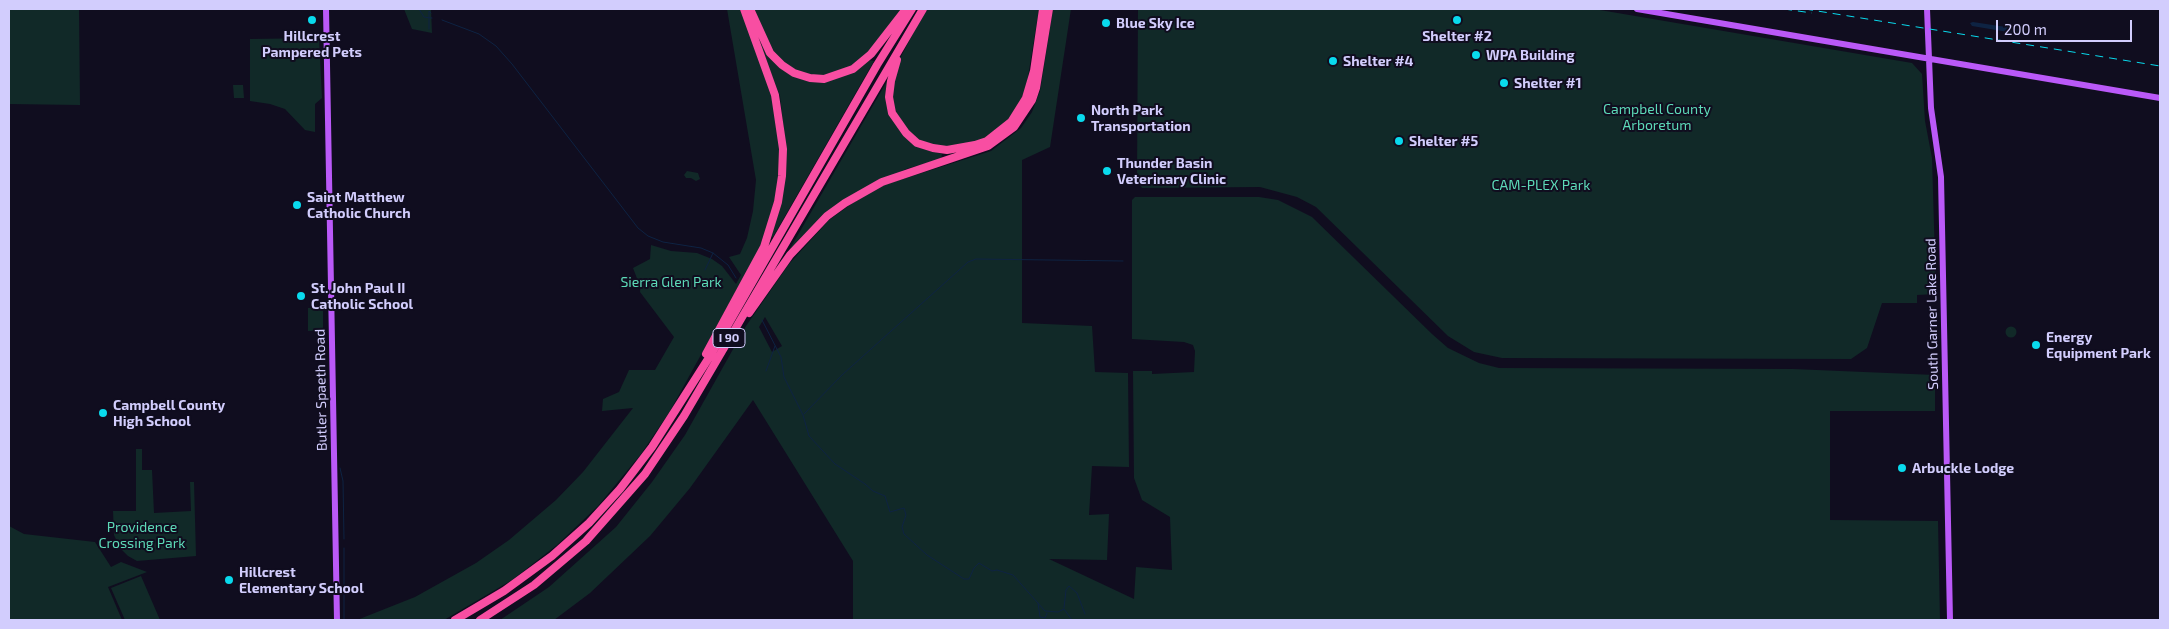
<!DOCTYPE html>
<html>
<head>
<meta charset="utf-8">
<style>
  body { margin:0 }
  #map { position:relative; width:2169px; height:629px; overflow:hidden; background:#100d1f; font-family:"Exo 2",sans-serif }
  canvas { display:block }
  .frame { position:absolute; inset:0; border:10px solid #d2cdfd; pointer-events:none }
  .scale { position:absolute; left:1996px; top:20px; width:136px; height:22px; box-sizing:border-box; border:2px solid #d2cdfd; border-top:0; padding-left:6px; font-size:15px; line-height:18px; white-space:nowrap; color:#d2cdfd; -webkit-text-stroke:4px #100d1f; paint-order:stroke }
</style>
</head>
<body>
<div id="map">
<canvas width="2169" height="629"></canvas>
<div class="frame"></div>
<div class="scale">200 m</div>
</div>
<script>
const g = document.querySelector('canvas').getContext('2d');
g.lineJoin = 'round';
function fillPath(path, color) { g.fillStyle = color; g.fill(path, 'evenodd'); }
const poly = rows => new Path2D(rows.map(r => 'M' + r).join(''));
function stroke(path, color, width, dash) { g.strokeStyle = color; g.lineWidth = width; g.lineCap = dash ? 'butt' : 'round'; g.setLineDash(dash || []); g.stroke(path); }
function label(font, color, halo, rows, align = 'center') {
  g.font = font + ' "Exo 2",sans-serif'; g.lineWidth = 4; g.setLineDash([]); g.textBaseline = 'middle'; g.strokeStyle = halo; g.fillStyle = color; for (const [text, x, y, turn = 0] of rows) {
    g.save(); g.translate(x, y); g.rotate((+turn || 0) * Math.PI / 180); g.textAlign = isNaN(turn) ? turn : align; if (halo) g.strokeText(text, 0, 0); g.fillText(text, 0, 0); g.restore();
  }
}
fillPath(poly([
  [9,9,79,9,80,105,9,104],
  [404,9,431,9,432,33,412,29],
  [727,9,740,9,769,79,778,117,781,165,775,199,762,244,670,411,641,454,598,506,557,545,512,580,444,620,357,620,415,597,476,563,509,540,556,500,583,472,633,408,602,411,603,399,619,392,629,370,655,370,674,337,640,292,641,283,638,281,633,268,650,259,651,245,671,251,697,253,712,259,722,266,736,284,741,275,729,257,740,254,747,238,753,211,756,180],
  [753,9,903,9,861,62,826,76,807,75,787,66,771,50],
  [926,9,1039,9,1025,95,1011,118,987,137,975,142,947,147,922,142,901,124,894,108,892,100,896,66],
  [1053,9,1071,9,1050,147,1022,160,1022,323,1092,326,1095,372,1128,373,1129,467,1092,466,1089,515,1109,514,1107,560,1049,559,1134,599,1136,567,1172,570,1170,517,1142,500,1134,478,1133,371,1152,371,1152,374,1194,372,1195,351,1193,345,1184,342,1132,339,1132,200,1135,197,1259,197,1278,200,1312,217,1432,334,1448,348,1479,363,1499,368,1793,369,1935,375,1935,411,1830,411,1830,520,1938,521,1940,620,853,620,853,561,753,400,690,488,650,536,590,593,554,620,500,620,549,587,616,527,652,482,685,435,746,326,789,264,829,220,864,195,884,185,991,151,1021,128,1032,112,1040,91],
  [765,317,782,346,772,352,759,327],
  [1138,9,1594,9,1912,63,1922,74,1925,121,1932,158,1936,294,1917,295,1917,303,1882,303,1867,348,1851,359,1502,358,1474,352,1448,336,1316,207,1297,197,1260,187,1142,188,1137,181],
  [319,38,322,98,315,104,315,132,305,130,285,109,270,104,250,101,250,39],
  [762,45,780,68,824,82,855,71,868,60,874,61,773,237,770,236,786,150,780,96,760,46],
  [890,76,890,111,916,145,942,154,941,159,906,169,852,195,814,225,788,252],
  [233,85,243,85,244,98,234,98],
  [687,171,698,173,700,179,696,181,691,178,686,178,684,175],
  [308,308,323,308,323,330,308,331],
  '2005.5 332a5.5 5.5 0 1 1 11 0a5.5 5.5 0 1 1-11 0Z',
  [136,449,142,449,142,470,152,470,154,513,191,511,190,482,194,482,196,556,137,561,128,556,120,548,114,535,113,511,136,511],
  [9,526,24,534,95,542,111,567,121,562,147,572,108,587,122,620,9,620],
  [141,576,160,620,125,620,111,588]
]), '#112928');
fillPath(poly([
  [1973,22,2019,29,2020,34,1972,26,1970,23]
]), '#0e2343');
stroke(poly([
  [419,9,424,17,432,18],
  [442,20,479,34,496,46,512,64,638,228,648,236,663,242,701,248,713,253,728,265,736,278],
  [429,29,429,11,431,13],
  [705,270,713,253],
  [762,320,781,357,784,377,803,415,809,436,835,464,865,484,873,491,885,496,890,512,904,508,906,515,902,527,904,534,927,555,964,579,969,579,974,568,979,563,992,571,997,570,1013,575,1045,611,1058,612,1064,609,1072,620],
  [766,371,775,346],
  [804,414,842,375,968,262,976,259,1123,261],
  [340,468,343,481,344,539],
  [344,548,344,620],
  [1038,603,1040,617,1045,618,1047,613],
  [1064,608,1066,590,1069,586,1077,593,1085,614]
]), '#0e2343', 1);
stroke(poly([
  [326,9,337,620],
  [1637,9,2160,98],
  [1927,9,1931,108,1941,177,1950,620]
]), '#ba59f8', 6);
stroke(poly([
  [750,9,770,53,782,65,794,73,810,78,824,79,853,69,871,54,906,9],
  [897,60,891,81,889,97,892,113,906,133,917,143,933,148,947,150,975,145,987,141,1011,122,1026,98,1034,71,1043,9],
  [749,313,790,255,827,216,845,203,882,182,988,146,1014,127,1032,100,1036,88,1049,9],
  [706,354,764,247,778,202,782,176,783,149,775,95,744,9],
  [455,620,504,591,552,556,589,523,620,489,652,447,710,356,877,65,912,9],
  [480,620,534,585,586,541,645,474,684,416,923,9]
]), '#f84ea2', 8);
stroke(poly([
  [1784,9,1812,13],
  [1805,9,2160,66]
]), '#09daed', 1, [8, 6]);
for (const [x, y, r, color] of [
  [312,20,5,"#09daed"],
  [1457,20,5,"#09daed"],
  [1106,23,5,"#09daed"],
  [1476,55,5,"#09daed"],
  [1333,61,5,"#09daed"],
  [1504,83,5,"#09daed"],
  [1081,118,5,"#09daed"],
  [1399,141,5,"#09daed"],
  [1107,171,5,"#09daed"],
  [297,205,5,"#09daed"],
  [301,296,5,"#09daed"],
  [2036,345,5,"#09daed"],
  [103,413,5,"#09daed"],
  [1902,468,5,"#09daed"],
  [229,580,5,"#09daed"]
]) { const dot = new Path2D(); dot.arc(x, y, r, 0, 2 * Math.PI); g.fillStyle = color; g.fill(dot); stroke(dot, '#100d1f', 2); }
for (const [x, y, w] of [
  [729,338,32]
]) { const box = new Path2D(); box.roundRect(x - w / 2, y - 9.5, w, 19, 4); g.fillStyle = '#100d1f'; g.fill(box); stroke(box, '#d2cdfd', 1); }
label('bold 12px', '#d2cdfd', null, [
  ["I 90",729,338]
]);
label('bold 14px', '#d2cdfd', '#100d1f', [
  ["Blue Sky Ice",1116,23],
  ["Hillcrest",312,36,"center"],
  ["Pampered Pets",312,52,"center"],
  ["Shelter #2",1457,36,"center"],
  ["WPA Building",1486,55],
  ["Shelter #4",1343,61],
  ["Shelter #1",1514,83],
  ["North Park",1091,110],
  ["Transportation",1091,126],
  ["Shelter #5",1409,141],
  ["Thunder Basin",1117,163],
  ["Veterinary Clinic",1117,179],
  ["Saint Matthew",307,197],
  ["Catholic Church",307,213],
  ["St. John Paul II",311,288],
  ["Catholic School",311,304],
  ["Energy",2046,337],
  ["Equipment Park",2046,353],
  ["Campbell County",113,405],
  ["High School",113,421],
  ["Arbuckle Lodge",1912,468],
  ["Hillcrest",239,572],
  ["Elementary School",239,588]
], 'left');
label('14px', '#5ddab8', '#100d1f', [
  ["Campbell County",1657,109],
  ["Arboretum",1657,125],
  ["CAM-PLEX Park",1541,185],
  ["Sierra Glen Park",671,282],
  ["Providence",142,527],
  ["Crossing Park",142,543]
]);
label('14px', '#d2cdfd', '#100d1f', [
  ["South Garner Lake Road",1932,314,-91],
  ["Butler Spaeth Road",321,390,-91]
]);
</script>
</body>
</html>
